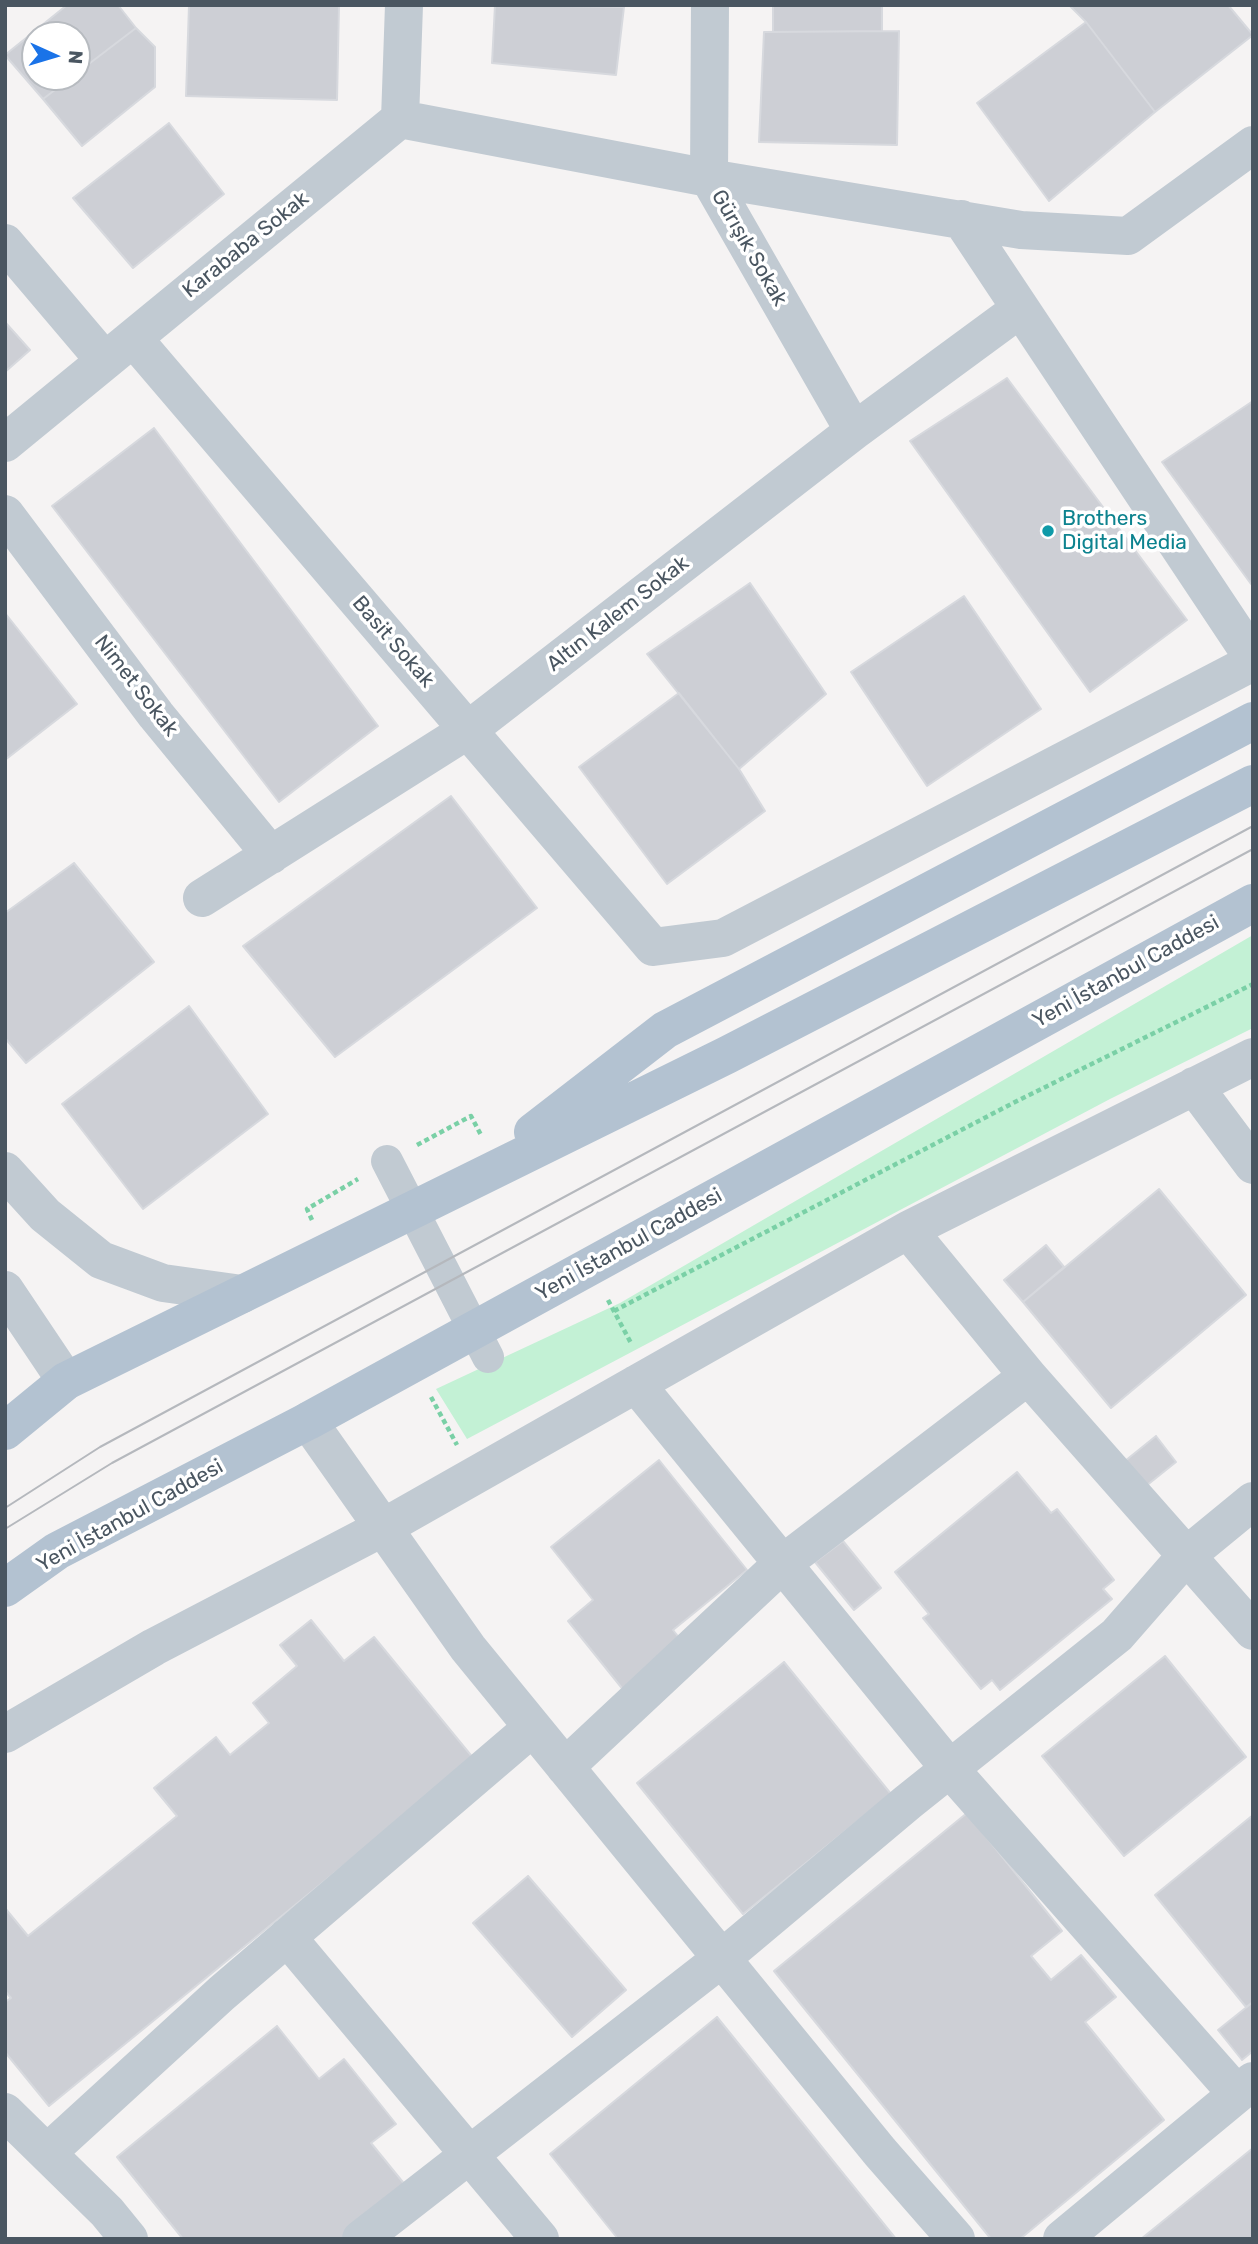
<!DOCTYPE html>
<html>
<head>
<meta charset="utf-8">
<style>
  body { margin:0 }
  #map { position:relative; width:1258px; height:2244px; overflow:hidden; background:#f5f3f3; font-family:Rubik,sans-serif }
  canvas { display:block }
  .frame { position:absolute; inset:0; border:7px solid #4a5661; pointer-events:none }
  .north { position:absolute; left:21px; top:21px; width:70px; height:70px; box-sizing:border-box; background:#fff; border:2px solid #b7bbc0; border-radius:50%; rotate:94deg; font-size:19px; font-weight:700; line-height:28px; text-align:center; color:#4a5661 }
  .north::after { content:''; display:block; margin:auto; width:24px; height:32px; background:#1a73e8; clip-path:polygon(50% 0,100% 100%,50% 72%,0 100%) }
</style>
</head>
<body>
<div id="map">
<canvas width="1258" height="2244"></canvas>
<div class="frame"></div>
<div class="north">N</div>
</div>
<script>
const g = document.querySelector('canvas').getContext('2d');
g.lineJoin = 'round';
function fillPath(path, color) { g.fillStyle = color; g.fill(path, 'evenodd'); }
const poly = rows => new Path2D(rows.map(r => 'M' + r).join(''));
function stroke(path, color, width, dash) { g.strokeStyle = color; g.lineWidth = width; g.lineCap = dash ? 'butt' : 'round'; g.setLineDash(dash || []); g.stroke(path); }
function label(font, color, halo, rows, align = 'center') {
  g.font = font + ' Rubik,sans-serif'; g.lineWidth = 7; g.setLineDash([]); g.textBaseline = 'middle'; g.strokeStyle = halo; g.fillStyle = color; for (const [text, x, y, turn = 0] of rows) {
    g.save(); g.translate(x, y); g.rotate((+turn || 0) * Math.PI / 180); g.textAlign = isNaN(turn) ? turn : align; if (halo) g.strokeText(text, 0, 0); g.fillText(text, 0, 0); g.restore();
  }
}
fillPath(poly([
  [1253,935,1253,1028,1110,1099,467,1439,436,1389,620,1303]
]), '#c3f1d5');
const building = poly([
  [67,5,118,5,136,28,77,73,77,35,35,35,35,77,72,77,43,99,5,55,67,5],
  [189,5,339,5,337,100,186,96,189,5],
  [495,5,624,7,616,75,492,63,495,5],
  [773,5,882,5,882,31,773,32,773,5],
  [1069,5,1228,5,1253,35,1155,112,1086,22,1069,5],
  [1086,22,1155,112,1049,201,977,103,1086,22],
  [136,28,155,47,155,87,82,146,43,99,72,77,77,77,77,73,136,28],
  [899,31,897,145,759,142,764,32,899,31],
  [169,123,224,194,133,268,73,198,169,123],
  [5,322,30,350,5,372,5,322],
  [1007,378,1187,620,1090,692,910,441,1007,378],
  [1253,401,1253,583,1251,584,1162,462,1253,401],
  [154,428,378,726,279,802,52,506,154,428],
  [750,583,826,694,739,769,647,654,750,583],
  [964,596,1041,709,927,786,851,672,964,596],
  [5,613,77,704,5,760,5,613],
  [679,693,739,769,765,811,667,884,579,767,679,693],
  [451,796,537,908,335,1057,243,946,451,796],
  [74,863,154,962,26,1063,5,1038,5,913,74,863],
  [189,1006,268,1114,143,1209,62,1104,189,1006],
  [1159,1189,1246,1295,1111,1408,1023,1302,1159,1189],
  [1046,1245,1064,1267,1023,1302,1004,1280,1046,1245],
  [1156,1436,1176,1462,1141,1490,1120,1465,1156,1436],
  [659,1460,747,1570,673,1630,684,1644,625,1692,568,1621,593,1600,551,1547,659,1460],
  [1017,1472,1051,1513,1057,1509,1114,1580,1103,1589,1112,1599,1000,1690,992,1680,981,1689,923,1618,929,1614,895,1572,1017,1472],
  [843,1541,881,1588,854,1610,815,1562,843,1541],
  [311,1620,344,1661,374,1637,474,1759,49,2106,5,2052,5,2002,11,1998,5,1991,5,1908,28,1936,177,1816,154,1788,216,1737,230,1755,269,1723,253,1703,297,1666,280,1645,311,1620],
  [1165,1656,1246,1757,1124,1856,1042,1756,1165,1656],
  [784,1662,891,1794,743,1914,637,1783,784,1662],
  [967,1813,1062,1931,1031,1956,1051,1980,1081,1955,1116,1997,1085,2022,1164,2120,1020,2239,991,2239,774,1971,967,1813],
  [1253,1815,1253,2002,1246,2007,1155,1895,1253,1815],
  [528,1876,626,1990,572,2037,473,1923,528,1876],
  [1253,2002,1253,2051,1242,2060,1218,2030,1253,2002],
  [717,2017,896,2239,618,2239,550,2154,717,2017],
  [277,2026,319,2079,344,2059,396,2124,371,2143,406,2186,341,2239,183,2239,117,2157,277,2026],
  [1253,2148,1253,2239,1141,2239,1253,2148]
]);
fillPath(building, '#cdcfd5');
stroke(building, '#d7d9de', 2);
stroke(poly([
  [417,1145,471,1116,481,1135],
  [312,1220,307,1209,358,1179],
  [608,1300,632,1345],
  [614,1311,1017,1101,1253,984],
  [431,1397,457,1445]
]), '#7ad0a6', 4.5, [5, 3.5]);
stroke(poly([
  [387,1161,488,1357]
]), '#c1cad2', 32);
stroke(poly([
  [710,5,709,178,854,431],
  [400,119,709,178,1021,230,1128,236,1253,145],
  [961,219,1253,658],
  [5,243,105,361],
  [133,338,653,947,723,938,1253,662],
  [5,443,400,119,404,5],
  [5,514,156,715,271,855],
  [202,898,468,730,854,431,1020,309],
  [1253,1057,908,1230,1028,1376,1253,1631],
  [1194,1086,1253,1165],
  [5,1171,45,1215,101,1260,163,1283,242,1294],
  [5,1290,66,1381],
  [636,1384,950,1769,1237,2094],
  [308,1421,468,1648,880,2152,956,2239],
  [5,1734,154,1647,384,1527,908,1230],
  [565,1767,782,1564,1028,1376],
  [287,1937,540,2239],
  [5,2112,107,2212,129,2239],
  [47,2153,222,1993,532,1728],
  [361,2239,721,1959,908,1802,1117,1635,1186,1556,1253,1501],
  [1062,2239,1253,2081]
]), '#c1cad2', 38);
stroke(poly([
  [533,1132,665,1030,1253,721],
  [5,1431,66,1381,727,1055,1253,784],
  [5,1588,57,1551,308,1421,1253,903]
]), '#b3c2d1', 38);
stroke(poly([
  [5,1508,100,1447,1253,826],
  [5,1529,112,1463,1253,849]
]), '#b5b8bd', 2);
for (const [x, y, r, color] of [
  [1048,531,7,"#0f9aa8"]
]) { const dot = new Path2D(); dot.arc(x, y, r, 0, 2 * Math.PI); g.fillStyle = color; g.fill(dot); stroke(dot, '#fff', 2.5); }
label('21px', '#4a5661', '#fff', [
  ["Karababa Sokak",246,245,-39],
  ["Gürışık Sokak",749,248,60],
  ["Altın Kalem Sokak",618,614,-38],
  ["Basit Sokak",393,642,49],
  ["Nimet Sokak",136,686,52],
  ["Yeni İstanbul Caddesi",1126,972,-29],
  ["Yeni İstanbul Caddesi",629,1245,-29],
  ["Yeni İstanbul Caddesi",130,1516,-29]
]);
label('21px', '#0d838f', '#fff', [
  ["Brothers",1062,519],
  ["Digital Media",1062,543]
], 'left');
</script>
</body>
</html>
